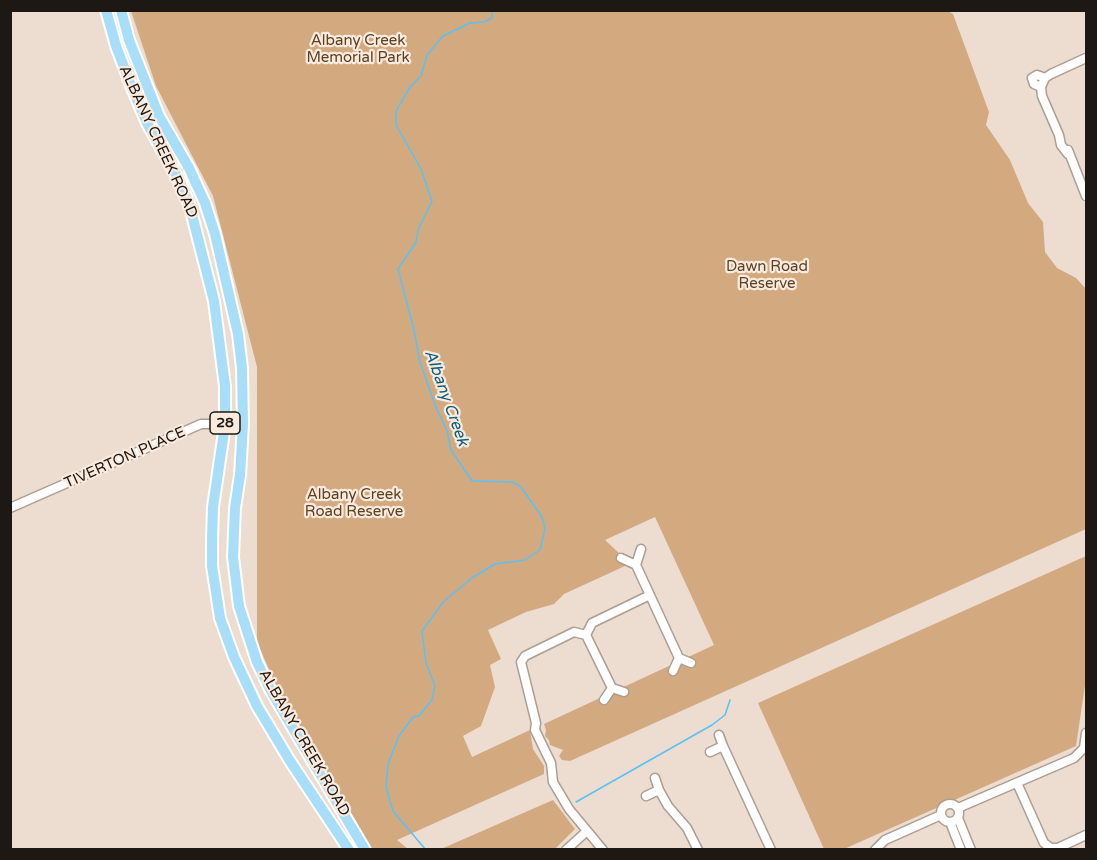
<!DOCTYPE html>
<html>
<head>
<meta charset="utf-8">
<style>
  body { margin:0 }
  #map { position:relative; width:1097px; height:860px; overflow:hidden; background:#ecddd0; font-family:"Varela Round",sans-serif }
  canvas { display:block }
  .frame { position:absolute; inset:0; border:12px solid #1d1813; pointer-events:none }
</style>
</head>
<body>
<div id="map">
<canvas width="1097" height="860"></canvas>
<div class="frame"></div>
</div>
<script>
const g = document.querySelector('canvas').getContext('2d');
g.lineJoin = 'round';
function fillPath(path, color) { g.fillStyle = color; g.fill(path, 'evenodd'); }
const poly = rows => new Path2D(rows.map(r => 'M' + r).join(''));
function stroke(path, color, width, dash) { g.strokeStyle = color; g.lineWidth = width; g.lineCap = dash ? 'butt' : 'round'; g.setLineDash(dash || []); g.stroke(path); }
function label(font, color, halo, rows, align = 'center') {
  g.font = font + ' "Varela Round",sans-serif'; g.lineWidth = 4.5; g.setLineDash([]); g.textBaseline = 'middle'; g.strokeStyle = halo; g.fillStyle = color; for (const [text, x, y, turn = 0] of rows) {
    g.save(); g.translate(x, y); g.rotate((+turn || 0) * Math.PI / 180); g.textAlign = isNaN(turn) ? turn : align; if (halo) g.strokeText(text, 0, 0); g.fillText(text, 0, 0); g.restore();
  }
}
fillPath(poly([
  [131,11,948,11,953,14,989,112,986,125,1010,160,1028,203,1043,222,1045,252,1057,268,1076,278,1086,289,1086,529,570,761,562,760,559,756,563,750,550,745,549,740,545,736,546,730,544,724,714,645,655,517,605,540,620,554,625,566,564,594,554,604,526,612,488,630,501,659,490,665,495,687,481,726,463,736,472,757,530,730,533,749,544,766,544,774,397,840,408,849,371,849,277,688,257,642,257,367,213,196,156,86],
  [1086,556,1086,679,1076,746,844,849,824,849,758,703],
  [553,800,575,829,555,849,441,849]
]), '#d3a980');
stroke(poly([
  [576,802,712,725,725,715,730,700],
  [426,850,393,811,386,787,388,764,399,736,413,717,419,716,432,700,433,694,435,686,426,663,422,631,444,601,472,578,495,564,525,560,540,550,545,529,542,517,521,487,513,482,472,481,451,450,447,431,435,405,420,362,413,326,398,269,416,242,418,230,432,201,421,169,396,125,396,111,410,87,421,76,427,55,443,36,470,23,484,22,492,18,492,10]
]), '#57c2f6', 1.5);
const minor = poly([
  [1041,87,1034,84,1032,78,1037,75,1045,78],
  [1068,150,1086,196],
  [1068,154,1061,145,1059,135,1042,96,1041,87,1045,78,1051,74,1086,58],
  [10,508,201,424,243,424],
  [621,558,636,565,641,549],
  [636,565,679,658],
  [586,635,612,688],
  [673,671,679,658,691,663],
  [604,700,612,688,624,692],
  [723,746,771,850],
  [710,752,723,746,719,735],
  [1017,783,1044,843,1051,848,1058,848,1086,835],
  [659,790,668,806,687,828,698,850],
  [646,796,659,790,655,778],
  '941 813a9 9 0 1 1 18 0a9 9 0 1 1-18 0Z',
  [958,808,1074,758,1084,748,1086,733],
  [958,818,971,850],
  [950,822,961,850],
  [566,850,587,831],
  [603,850,569,809,553,782,551,763,535,730,536,723,521,662,525,656,574,632,586,635,592,623,650,595],
  [875,850,885,840,941,815]
]);
const major = poly([
  [106,10,116,46,132,88,147,123,181,184,190,207,214,301,225,386,225,425,213,507,212,540,212,566,220,618,234,657,257,706,290,761,349,850],
  [121,10,129,40,159,116,189,168,205,203,215,234,238,334,242,368,243,424,240,475,235,508,233,557,239,606,257,662,271,691,365,850]
]);
stroke(minor, '#ac9e91', 11);
stroke(major, '#fff', 14);
stroke(minor, '#fff', 8);
stroke(major, '#a9def8', 10);
for (const [x, y, w] of [
  [225,423,30]
]) { const box = new Path2D(); box.roundRect(x - w / 2, y - 11, w, 22, 4.5); g.fillStyle = '#f9eadd'; g.fill(box); stroke(box, '#1d1813', 1.5); }
label('bold 14px', '#1d1813', null, [
  ["28",225,423]
]);
label('15px', '#5e4122', '#f9eadd', [
  ["Albany Creek",358,41],
  ["Memorial Park",358,58],
  ["Dawn Road",767,267],
  ["Reserve",767,284],
  ["Albany Creek",354,495],
  ["Road Reserve",354,512]
]);
label('15px', '#1d1813', '#f9eadd', [
  ["ALBANY CREEK ROAD",158,142,65],
  ["TIVERTON PLACE",125,458,-24],
  ["ALBANY CREEK ROAD",304,743,60]
]);
label('italic 16px', '#075f81', '#f9eadd', [
  ["Albany Creek",446,398,70]
]);
</script>
</body>
</html>
